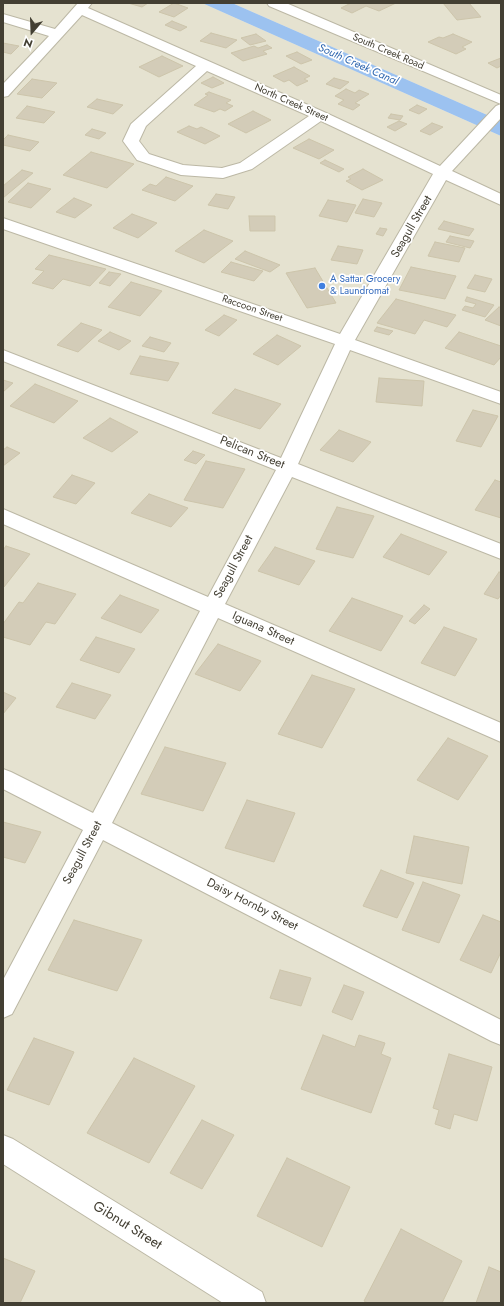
<!DOCTYPE html>
<html>
<head>
<meta charset="utf-8">
<style>
  body { margin:0 }
  #map { position:relative; width:504px; height:1306px; overflow:hidden; background:#f1efe2; font-family:Jost,sans-serif }
  canvas { display:block }
  .frame { position:absolute; inset:0; border:4px solid #433f33; pointer-events:none }
  .north { position:absolute; left:12px; top:12px; width:40px; height:40px; -webkit-text-stroke:3px #fff; paint-order:stroke; rotate:199deg; font-size:11px; font-weight:700; line-height:16px; text-align:center; color:#433f33 }
  .north::after { content:''; display:block; margin:auto; width:14px; height:18px; background:#433f33; clip-path:polygon(50% 0,100% 100%,50% 72%,0 100%) }
</style>
</head>
<body>
<div id="map">
<canvas width="504" height="1306"></canvas>
<div class="frame"></div>
<div class="north">N</div>
</div>
<script>
const g = document.querySelector('canvas').getContext('2d');
g.lineJoin = 'round';
function fillPath(path, color) { g.fillStyle = color; g.fill(path, 'evenodd'); }
const poly = rows => new Path2D(rows.map(r => 'M' + r).join(''));
function stroke(path, color, width, dash) { g.strokeStyle = color; g.lineWidth = width; g.lineCap = dash ? 'butt' : 'round'; g.setLineDash(dash || []); g.stroke(path); }
function label(font, color, halo, rows, align = 'center') {
  g.font = font + ' Jost,sans-serif'; g.lineWidth = 3.5; g.setLineDash([]); g.textBaseline = 'middle'; g.strokeStyle = halo; g.fillStyle = color; for (const [text, x, y, turn = 0] of rows) {
    g.save(); g.translate(x, y); g.rotate((+turn || 0) * Math.PI / 180); g.textAlign = isNaN(turn) ? turn : align; if (halo) g.strokeText(text, 0, 0); g.fillText(text, 0, 0); g.restore();
  }
}
fillPath(poly([
  [3,3,202,3,501,136,501,1303,3,1303],
  [232,3,501,3,501,121,485,114]
]), '#e5e2d0');
fillPath(poly([
  [202,3,232,3,485,114,501,121,501,136]
]), '#9cc2f0');
const building = poly([
  [128,3,148,3,142,7,128,3],
  [174,3,188,8,174,17,159,12,174,3],
  [351,3,396,3,379,11,366,6,352,13,341,8,351,3],
  [443,3,469,3,481,17,457,20,443,3],
  [172,21,187,27,180,31,165,25,172,21],
  [211,33,237,40,226,48,200,41,211,33],
  [256,34,266,41,250,45,241,38,256,34],
  [453,34,472,42,462,47,466,49,456,54,428,42,439,37,443,38,453,34],
  [3,43,19,46,11,54,3,52,3,43],
  [267,45,272,48,263,51,267,54,243,61,231,53,254,46,258,48,267,45],
  [297,52,312,60,301,64,286,56,297,52],
  [162,56,183,66,159,77,139,67,162,56],
  [501,58,501,66,497,68,488,63,501,58],
  [294,67,310,76,304,79,308,81,297,86,289,80,284,82,273,76,294,67],
  [213,77,224,83,212,88,201,83,213,77],
  [334,78,349,82,340,89,326,84,334,78],
  [32,79,57,83,42,98,17,94,32,79],
  [346,89,355,93,359,90,369,94,355,103,360,105,353,110,338,104,344,100,335,96,346,89],
  [209,92,231,100,226,103,233,106,225,111,220,109,214,112,194,105,208,95,205,94,209,92],
  [97,99,123,105,113,114,87,107,97,99],
  [417,105,427,109,419,114,409,110,417,105],
  [27,106,55,112,44,123,16,118,27,106],
  [253,111,271,120,246,133,228,124,253,111],
  [391,114,403,116,400,120,388,118,391,114],
  [399,121,407,124,395,131,387,127,399,121],
  [432,123,443,127,430,135,420,131,432,123],
  [189,126,197,129,201,127,220,136,205,144,177,132,189,126],
  [92,129,106,133,99,139,85,135,92,129],
  [8,135,39,142,30,151,3,145,3,140,8,135],
  [309,139,334,150,319,159,293,148,309,139],
  [91,152,134,164,107,188,63,175,91,152],
  [325,160,344,169,339,172,320,163,325,160],
  [363,169,383,180,362,190,346,181,351,179,348,177,363,169],
  [22,170,33,173,3,198,3,186,22,170],
  [166,177,193,186,175,201,142,190,150,184,156,186,166,177],
  [28,183,51,189,31,208,8,202,28,183],
  [216,194,235,197,228,209,208,205,216,194],
  [74,198,92,205,75,218,56,212,74,198],
  [363,199,382,203,374,217,355,213,363,199],
  [328,200,356,205,347,222,319,216,328,200],
  [132,214,157,223,138,238,113,228,132,214],
  [249,216,275,216,275,231,250,231,249,216],
  [444,221,474,229,469,236,438,229,444,221],
  [380,228,387,229,383,236,376,234,380,228],
  [204,230,233,241,204,263,175,251,204,230],
  [450,236,474,241,470,248,446,242,450,236],
  [435,242,465,248,459,262,428,256,435,242],
  [338,246,363,250,357,264,331,260,338,246],
  [245,251,280,265,270,272,235,259,245,251],
  [49,255,106,269,90,286,63,279,53,289,32,283,44,271,35,269,49,255],
  [231,262,263,271,254,281,221,272,231,262],
  [411,267,456,276,445,299,399,290,411,267],
  [315,268,336,303,307,308,286,273,315,268],
  [109,272,121,274,110,286,99,283,109,272],
  [475,275,492,279,485,292,467,288,475,275],
  [131,282,162,291,140,316,108,307,131,282],
  [467,297,494,305,485,317,462,310,465,306,473,308,476,304,465,301,467,297],
  [396,299,456,315,447,327,424,320,415,334,377,323,396,299],
  [499,307,501,308,501,326,485,320,499,307],
  [224,315,237,320,219,336,205,330,224,315],
  [81,323,102,330,78,352,57,345,81,323],
  [377,327,393,331,389,335,374,331,377,327],
  [110,332,131,341,119,350,98,341,110,332],
  [459,332,501,346,501,357,494,365,445,348,459,332],
  [277,335,301,346,278,365,253,354,277,335],
  [150,337,171,343,164,352,142,346,150,337],
  [140,356,179,363,168,381,130,374,140,356],
  [379,378,424,381,422,406,376,402,379,378],
  [3,380,13,383,3,392,3,380],
  [35,384,78,401,54,423,10,406,35,384],
  [235,389,281,404,260,429,212,413,235,389],
  [473,410,498,416,481,447,456,441,473,410],
  [110,418,138,432,112,452,83,438,110,418],
  [339,430,371,442,353,462,320,450,339,430],
  [7,447,20,453,3,466,3,450,7,447],
  [193,451,205,455,196,464,184,460,193,451],
  [206,461,245,469,223,508,184,500,206,461],
  [72,475,95,483,76,504,53,497,72,475],
  [495,480,501,482,501,518,475,510,495,480],
  [149,494,188,508,171,527,131,513,149,494],
  [337,507,374,516,353,558,316,549,337,507],
  [401,534,447,552,429,575,383,557,401,534],
  [6,546,30,554,4,587,3,550,6,546],
  [275,547,315,561,299,585,258,571,275,547],
  [499,572,501,573,501,595,498,599,484,594,499,572],
  [38,583,76,594,55,624,46,622,30,645,3,637,3,624,19,602,23,603,38,583],
  [120,595,159,610,141,633,101,618,120,595],
  [352,598,403,616,381,651,329,631,352,598],
  [424,605,430,609,415,624,409,621,424,605],
  [444,627,477,639,455,676,421,663,444,627],
  [96,637,135,649,119,673,80,660,96,637],
  [218,644,261,661,240,691,195,674,218,644],
  [312,675,355,689,322,748,278,734,312,675],
  [72,683,111,695,95,719,56,707,72,683],
  [3,692,16,698,3,714,3,692],
  [448,738,488,756,458,800,417,780,448,738],
  [165,747,226,763,203,811,141,794,165,747],
  [247,800,295,813,274,862,225,848,247,800],
  [3,822,41,832,25,863,3,857,3,822],
  [414,836,469,847,462,884,406,873,414,836],
  [381,870,414,883,397,918,363,906,381,870],
  [423,882,460,895,439,943,402,930,423,882],
  [483,915,501,922,501,952,491,973,460,960,483,915],
  [74,920,142,940,117,991,48,970,74,920],
  [280,970,311,978,301,1006,270,998,280,970],
  [344,985,364,992,352,1020,332,1012,344,985],
  [323,1035,355,1047,359,1035,385,1043,381,1054,391,1058,371,1113,301,1089,323,1035],
  [34,1038,74,1052,49,1105,7,1090,34,1038],
  [449,1054,492,1067,477,1121,454,1114,450,1129,435,1124,439,1110,433,1108,449,1054],
  [134,1058,195,1086,149,1163,87,1133,134,1058],
  [202,1120,234,1135,202,1189,170,1173,202,1120],
  [287,1158,350,1187,322,1247,257,1216,287,1158],
  [401,1229,462,1261,442,1303,368,1303,364,1301,401,1229],
  [3,1258,35,1271,20,1303,3,1303,3,1258],
  [489,1267,501,1272,501,1303,476,1303,489,1267]
]);
fillPath(building, '#d3ccb8');
stroke(building, '#cdc5ab', 1);
const minor = poly([
  [78,3,92,3,88,8,324,112,440,166,496,106,501,104,501,118,452,171,501,194,501,205,446,180,355,340,501,392,501,404,350,350,298,464,501,544,501,559,292,477,225,604,501,723,501,742,218,618,112,823,501,1020,501,1045,491,1041,103,840,12,1014,3,1018,3,980,83,830,3,789,3,769,11,772,93,813,200,611,3,524,3,509,208,597,276,470,3,361,3,350,281,458,335,344,3,229,3,218,340,334,433,174,321,121,252,169,223,178,181,175,137,160,123,141,131,124,196,66,82,15,8,96,3,97,3,84,49,36,3,22,3,14,55,29,78,3],
  [207,71,309,116,240,163,222,168,183,165,149,154,139,141,146,126,207,71],
  [267,3,286,3,501,95,501,104,269,6,267,3],
  [3,1135,13,1139,262,1292,266,1303,223,1303,3,1164,3,1135]
]);
stroke(minor, '#bcb8a5', 2);
fillPath(minor, '#fff');
for (const [x, y, r, color] of [
  [322,286,4,"#3f7fe0"]
]) { const dot = new Path2D(); dot.arc(x, y, r, 0, 2 * Math.PI); g.fillStyle = color; g.fill(dot); stroke(dot, '#fff', 1.5); }
label('10px', '#433f33', '#fff', [
  ["South Creek Road",388,52,23],
  ["North Creek Street",291,103,24],
  ["Raccoon Street",252,309,19]
]);
label('10px', '#366cbe', '#fff', [
  ["A Sattar Grocery",330,280],
  ["& Laundromat",330,292]
], 'left');
label('italic 11px', '#2c64ae', '#fff', [
  ["South Creek Canal",358,65,24]
]);
label('12px', '#433f33', '#fff', [
  ["Seagull Street",412,227,-60],
  ["Pelican Street",252,453,22],
  ["Seagull Street",234,567,-62],
  ["Iguana Street",263,629,24],
  ["Seagull Street",83,853,-62],
  ["Daisy Hornby Street",252,905,27]
]);
label('14px', '#433f33', '#fff', [
  ["Gibnut Street",127,1226,32]
]);
</script>
</body>
</html>
